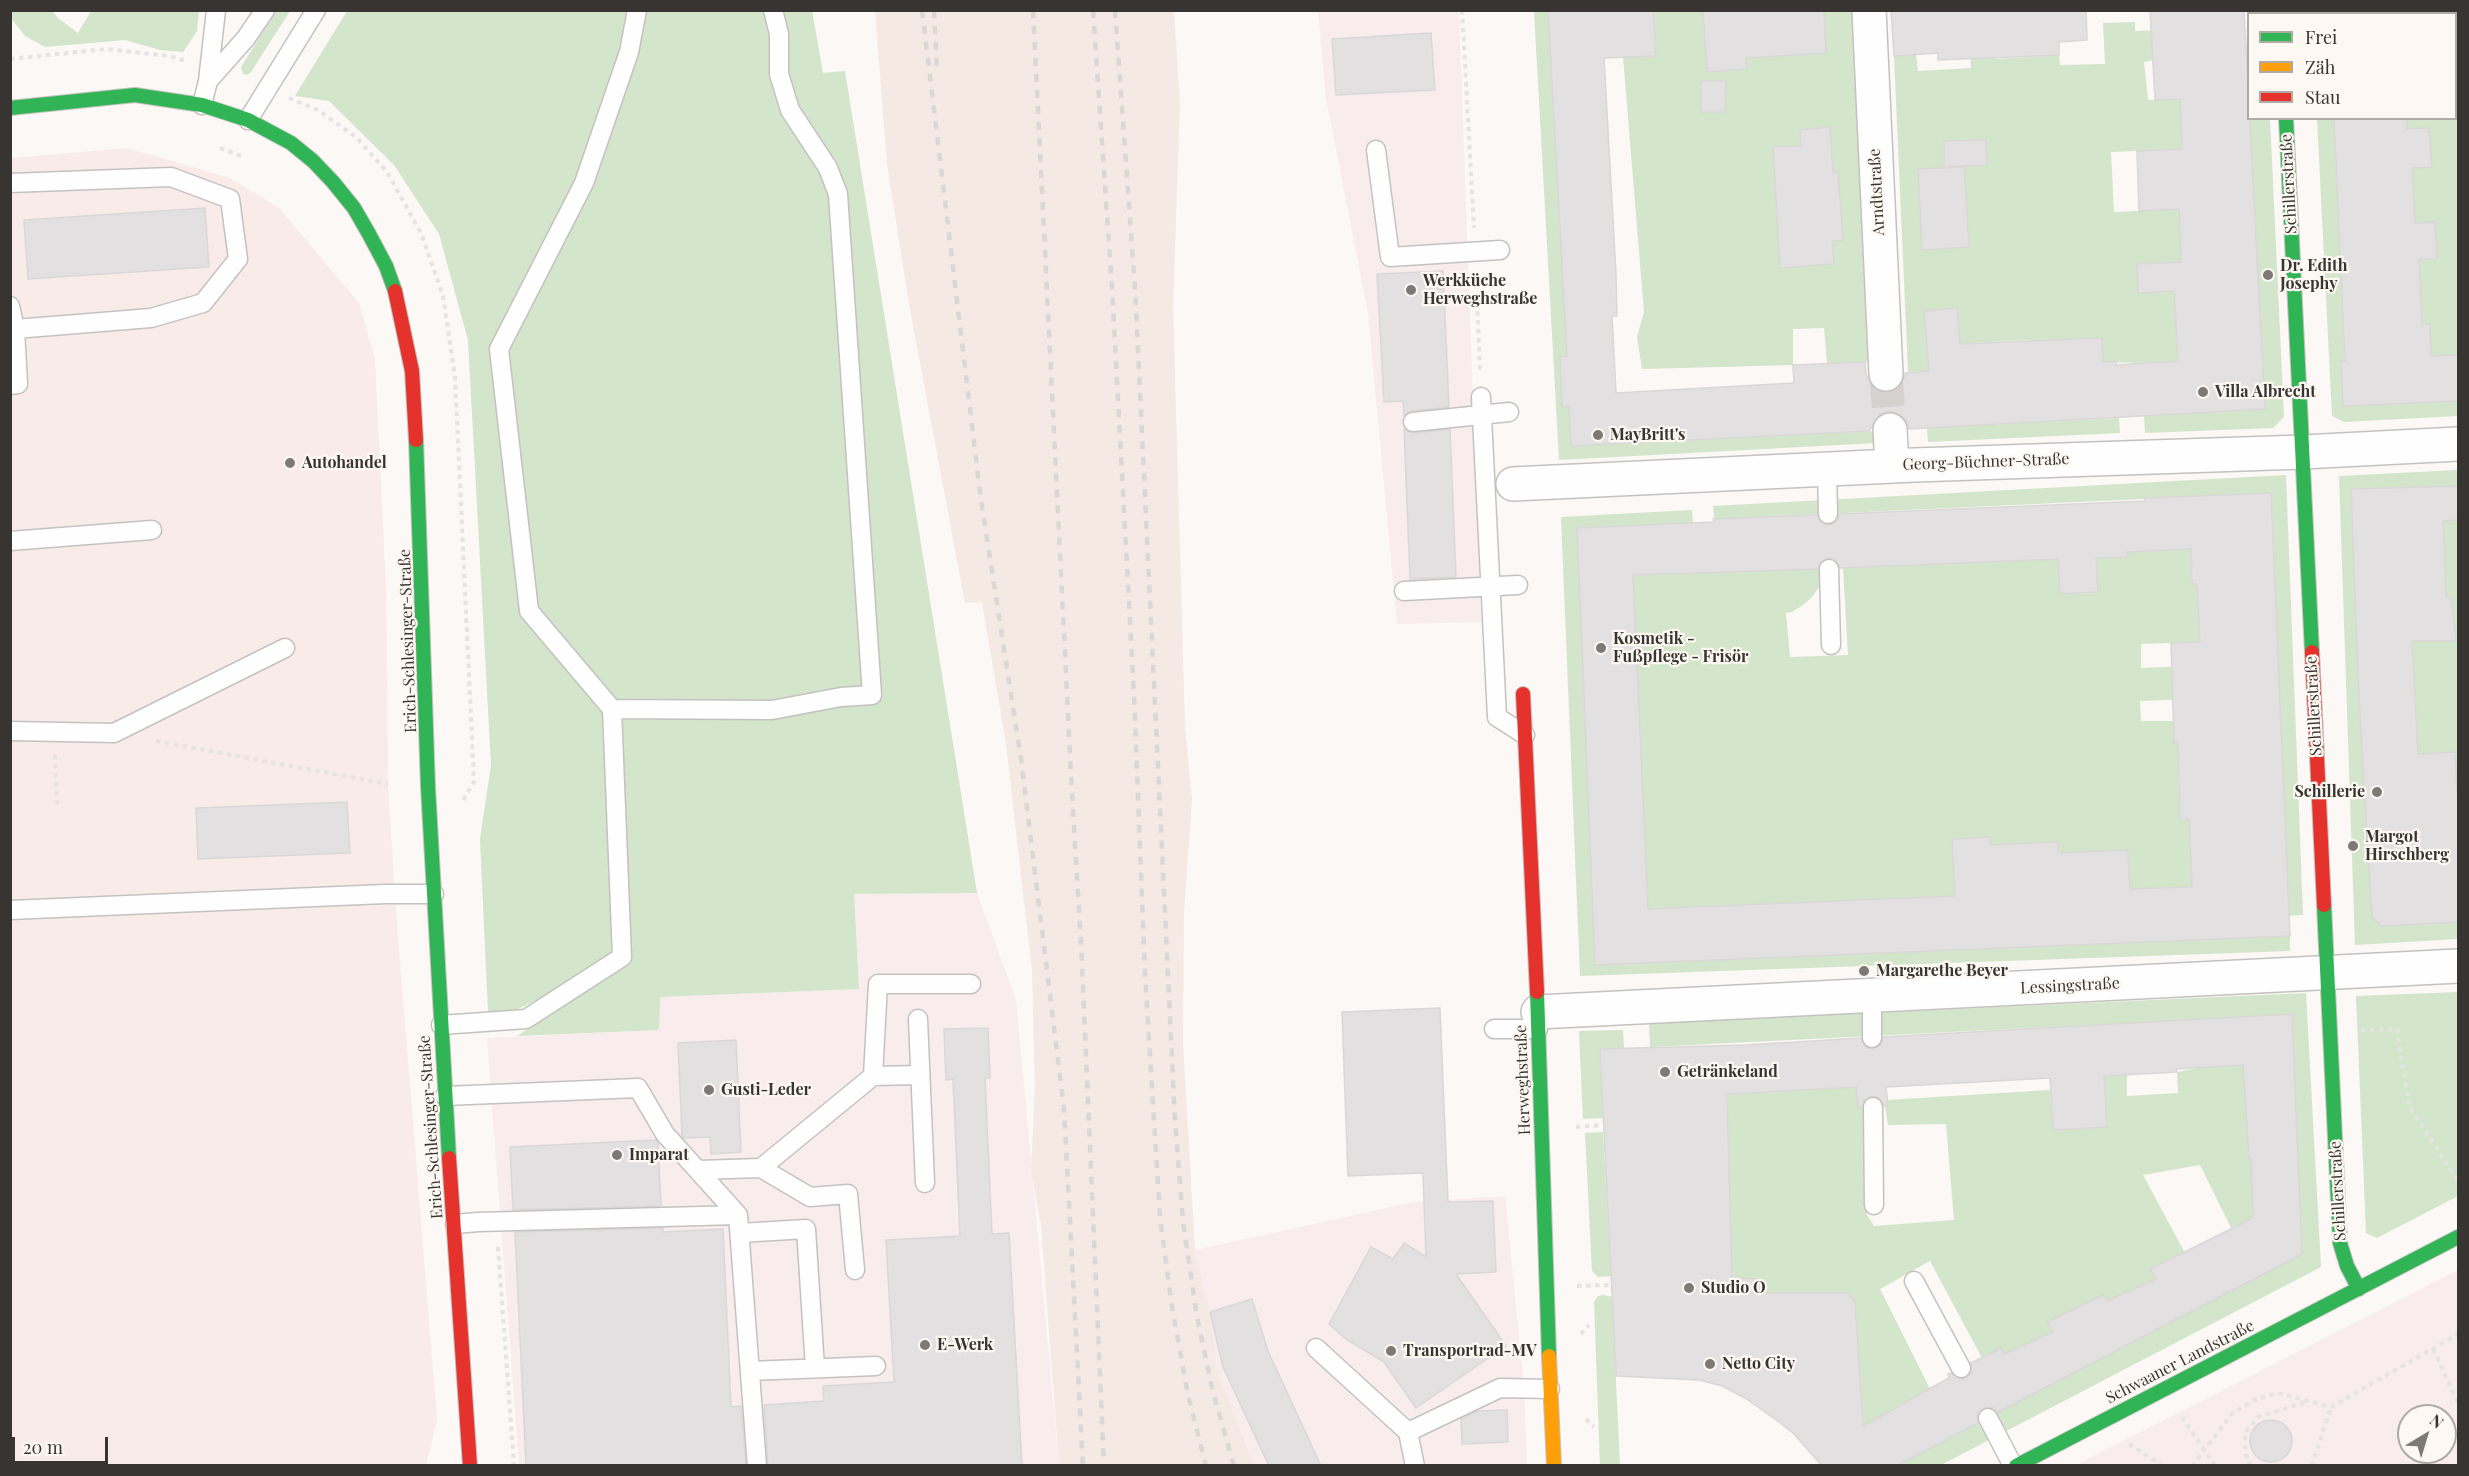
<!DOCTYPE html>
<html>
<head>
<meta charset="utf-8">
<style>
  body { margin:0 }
  #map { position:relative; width:2469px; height:1476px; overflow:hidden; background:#fbf8f5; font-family:"Playfair Display",serif }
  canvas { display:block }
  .frame { position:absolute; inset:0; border:12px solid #373432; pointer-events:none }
  .legend { position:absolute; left:2247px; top:12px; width:210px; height:108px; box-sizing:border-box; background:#fef8f2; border:2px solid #aeaaa5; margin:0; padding:8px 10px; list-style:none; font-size:18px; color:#373432 }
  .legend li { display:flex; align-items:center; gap:12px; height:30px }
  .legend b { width:30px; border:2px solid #aeaaa5 }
  .north { position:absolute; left:2397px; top:1404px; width:60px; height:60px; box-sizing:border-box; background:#fef8f2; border:2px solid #aeaaa5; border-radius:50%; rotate:38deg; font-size:16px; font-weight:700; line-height:24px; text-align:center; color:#373432 }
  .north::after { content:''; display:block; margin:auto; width:21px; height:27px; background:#7c7976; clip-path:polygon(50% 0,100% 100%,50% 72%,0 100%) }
  .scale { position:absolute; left:12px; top:1437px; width:96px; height:27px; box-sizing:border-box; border:3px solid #373432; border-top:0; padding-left:8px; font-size:18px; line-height:21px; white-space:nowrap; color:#373432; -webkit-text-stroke:4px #fef8f2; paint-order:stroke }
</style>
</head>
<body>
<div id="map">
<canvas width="2469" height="1476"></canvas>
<div class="frame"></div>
<ul class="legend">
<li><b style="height:8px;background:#30b455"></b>Frei</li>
<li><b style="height:8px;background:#ff9f0a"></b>Zäh</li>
<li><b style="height:8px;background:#e5322d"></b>Stau</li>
</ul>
<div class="north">N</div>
<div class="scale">20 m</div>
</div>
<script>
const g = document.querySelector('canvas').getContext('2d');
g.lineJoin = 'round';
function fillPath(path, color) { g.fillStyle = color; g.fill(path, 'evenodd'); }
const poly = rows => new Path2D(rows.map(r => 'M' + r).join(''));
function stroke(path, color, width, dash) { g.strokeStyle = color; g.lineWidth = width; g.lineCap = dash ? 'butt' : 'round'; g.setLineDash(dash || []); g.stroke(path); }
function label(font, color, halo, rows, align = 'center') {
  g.font = font + ' "Playfair Display",serif'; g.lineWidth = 4.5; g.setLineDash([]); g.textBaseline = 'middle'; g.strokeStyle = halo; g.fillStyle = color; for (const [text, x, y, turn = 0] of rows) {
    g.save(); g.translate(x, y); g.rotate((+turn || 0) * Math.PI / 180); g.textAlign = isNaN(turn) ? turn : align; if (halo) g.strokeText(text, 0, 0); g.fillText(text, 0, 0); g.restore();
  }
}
fillPath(poly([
  [1318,11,1459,11,1481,622,1397,624,1368,313,1326,98],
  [977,893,1016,1000,1059,1465,519,1465,487,1038,659,1030,659,997,859,989,853,894],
  [1505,1196,1524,1388,1527,1465,1254,1465,1217,1369,1210,1312,1195,1250,1414,1202],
  [2458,1270,2458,1465,2076,1465],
  [2409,1416,2445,1416,2445,1452,2409,1452]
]), '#f9eced');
fillPath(poly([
  [127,148,230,178,279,208,359,303,375,360,386,589,388,784,396,913,437,1420,426,1465,11,1466,11,158]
]), '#f9ece8');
fillPath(poly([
  [875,11,1174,11,1180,105,1173,305,1185,728,1192,799,1184,911,1183,1044,1195,1250,1210,1312,1217,1369,1254,1465,1059,1465,1041,1225,1031,1170,1035,1088,1032,971,1006,744,982,602,965,603,909,304,887,164]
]), '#f4eae3');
fillPath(poly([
  [10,11,52,11,58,18,78,33,91,11,199,11,197,31,183,52,160,50,125,40,45,47,25,36,11,18],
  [276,11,290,11,251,72,247,75,243,74,241,67],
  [347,11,812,11,823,73,845,71,977,893,854,894,859,989,660,997,659,1030,517,1036,566,1004,556,991,516,1010,488,1012,480,839,491,765,468,340,439,234,394,165,329,101,295,96],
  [1534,11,1548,11,1567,356,1560,357,1562,406,1569,406,1571,446,1876,431,1876,443,1559,460],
  [1653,11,1703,11,1718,71,1746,69,1746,58,1826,53,1824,11,1854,11,1873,361,1827,364,1824,328,1793,329,1793,365,1642,369,1637,337,1644,312,1623,57,1656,55],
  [2312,11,2458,11,2458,416,2344,422,2332,416,2317,119,2456,118,2456,14,2312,14],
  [2135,22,2135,31,2161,30,2153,60,2144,62,2148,100,2180,99,2182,149,2111,152,2114,212,2179,209,2182,262,2137,264,2138,292,2174,291,2175,316,2190,315,2188,361,2141,363,2103,362,2101,338,2051,341,2030,366,2029,340,1972,343,1973,369,1908,372,1894,56,1916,54,1918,71,1971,68,1970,51,1995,44,1996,59,2059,55,2060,65,2105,64,2103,23],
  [2250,119,2270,119,2284,417,2273,428,2145,433,2144,415,2265,409],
  [2119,418,2120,433,1928,442,1927,428],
  [2458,470,2458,939,2355,945,2339,476],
  [2286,475,2303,915,2289,916,2271,493,1714,519,1713,506],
  [1692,510,1693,523,1577,528,1596,965,2290,936,2290,951,1580,976,1561,517],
  [2127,534,2148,551,2206,548,2213,583,2200,642,2141,644,2141,668,2214,665,2215,698,2140,701,2141,721,2173,721,2174,743,2220,741,2221,771,2178,773,2180,819,2225,817,2191,852,2191,873,2238,885,2130,889,2128,850,2083,852,2084,888,1992,890,1990,837,1952,840,1955,896,1648,909,1633,575,1823,569,1821,584,1813,596,1803,605,1792,612,1786,613,1790,657,1848,655,1843,568,2058,559,2060,594,2097,593,2096,558,2127,557],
  [2458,992,2458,1196,2377,1238,2366,1233,2356,996],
  [2306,993,2321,1267,1941,1465,1905,1465,1901,1462,2302,1254,2292,1015,1650,1047,1649,1023],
  [1623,1030,1624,1048,1600,1049,1603,1118,1583,1119,1579,1031],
  [2243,1065,2252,1172,2253,1227,2235,1236,2200,1165,2143,1175,2185,1253,2151,1269,2155,1279,2107,1301,2103,1295,2048,1322,2052,1332,2004,1354,2001,1348,1982,1358,1930,1261,1880,1289,1930,1389,1863,1426,1855,1302,1849,1293,1760,1293,1732,1278,1727,1088,1856,1087,1858,1107,1867,1107,1867,1215,1874,1226,1954,1220,1946,1124,1888,1125,1885,1106,1888,1106,1887,1100,2050,1090,2053,1130,2106,1127,2104,1076,2127,1075,2127,1096,2178,1093,2177,1072,2197,1068],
  [1603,1132,1611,1276,1598,1277,1592,1271,1585,1133],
  [1604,1295,1612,1297,1620,1465,1600,1465,1594,1302,1598,1296]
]), '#d3e5cb');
const building = poly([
  [1548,10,1653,10,1656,56,1604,58,1616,274,1617,316,1612,316,1616,393,1794,383,1793,365,1865,362,1866,374,1871,385,1878,391,1887,393,1896,390,1902,383,1905,373,1929,371,1924,311,1957,308,1960,344,2102,338,2103,362,2116,361,2116,365,2178,361,2174,291,2138,293,2137,264,2181,262,2179,209,2139,211,2137,151,2182,149,2180,99,2155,100,2150,10,2244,10,2265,409,1909,429,1906,420,1899,414,1888,411,1879,415,1869,431,1571,446,1569,406,1562,407,1560,357,1567,356,1548,10],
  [1703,10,1824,10,1826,53,1746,58,1747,69,1707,72,1703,10],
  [1891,10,2086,10,2087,40,2059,42,2059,55,1938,60,1938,53,1894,56,1891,10],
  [1431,33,1435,90,1336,95,1332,39,1431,33],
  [1701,81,1726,81,1725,112,1701,112,1701,81],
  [2334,118,2407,118,2407,129,2429,128,2432,167,2412,168,2415,223,2435,222,2437,259,2419,259,2422,325,2430,324,2431,356,2458,355,2458,401,2343,406,2341,361,2345,361,2334,118],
  [1830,127,1833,173,1838,172,1843,240,1832,241,1834,264,1780,268,1773,147,1801,146,1800,130,1830,127],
  [1986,140,1987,165,1944,167,1944,141,1986,140],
  [1964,167,1969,247,1922,250,1918,169,1964,167],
  [205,208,209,267,28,279,24,220,205,208],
  [1443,271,1449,407,1412,411,1404,416,1403,401,1384,402,1377,274,1443,271],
  [1404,429,1414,433,1450,429,1456,577,1410,579,1404,429],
  [2458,486,2458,520,2443,521,2446,598,2451,598,2456,641,2412,641,2418,754,2455,752,2458,807,2458,922,2381,926,2372,917,2359,700,2351,489,2458,486],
  [2271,493,2290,936,1595,965,1577,528,1714,522,1713,519,1817,515,1822,524,1829,525,1838,520,1839,514,2145,501,2145,498,2271,493],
  [2191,549,2192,584,2197,584,2200,642,2171,643,2174,743,2178,743,2180,819,2189,819,2192,887,2130,889,2128,850,2058,853,2058,842,1990,845,1990,837,1952,839,1955,896,1648,909,1633,575,1818,569,1819,563,1828,558,1835,559,1840,568,2058,559,2060,594,2098,592,2096,558,2128,557,2127,552,2191,549],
  [347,802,350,853,198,859,196,808,347,802],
  [1440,1008,1448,1202,1493,1201,1496,1272,1456,1274,1506,1346,1416,1408,1384,1362,1346,1339,1329,1324,1371,1247,1393,1259,1404,1243,1426,1257,1423,1173,1348,1176,1342,1012,1440,1008],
  [2292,1014,2302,1254,1998,1412,1994,1408,1983,1408,1978,1412,1978,1423,1896,1466,1822,1466,1794,1434,1779,1422,1745,1398,1722,1386,1699,1380,1616,1376,1600,1049,1745,1045,1861,1038,1866,1047,1873,1049,1881,1044,1883,1037,2292,1014],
  [2243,1065,2249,1158,2251,1158,2253,1218,2150,1269,2156,1279,2107,1301,2103,1295,2047,1322,2053,1332,2004,1354,2001,1348,1971,1363,1971,1373,1966,1378,1960,1379,1951,1373,1948,1374,1949,1378,1863,1426,1855,1302,1848,1293,1760,1293,1759,1279,1732,1278,1727,1094,1856,1087,1858,1108,1862,1107,1864,1101,1872,1096,1879,1098,1884,1106,1888,1106,1886,1087,2050,1078,2053,1130,2107,1127,2104,1076,2177,1072,2176,1069,2243,1065],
  [988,1028,990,1078,985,1078,992,1234,1009,1233,1022,1466,768,1466,764,1405,824,1401,823,1386,894,1382,886,1240,960,1236,953,1079,946,1080,944,1029,988,1028],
  [736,1040,741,1152,711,1154,710,1137,684,1138,682,1136,678,1043,736,1040],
  [656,1140,658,1143,661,1206,513,1210,510,1147,656,1140],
  [663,1228,663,1232,723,1229,731,1407,741,1406,746,1466,526,1466,515,1232,663,1228],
  [1252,1299,1268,1351,1321,1466,1269,1466,1223,1367,1210,1312,1252,1299],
  [1507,1410,1508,1442,1462,1444,1461,1419,1478,1411,1507,1410],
  '2250 1441a21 21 0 1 1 42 0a21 21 0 1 1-42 0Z'
]);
fillPath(building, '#e2e0e0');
stroke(building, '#dad8d7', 1.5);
stroke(poly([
  [1886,374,1890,430]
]), '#d4d1ce', 33, [33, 16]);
const lane = poly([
  [637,10,629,52,584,183,499,349,529,611,612,709,772,710,841,697,872,695,838,194,828,168,790,110,779,74,779,34,773,10],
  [208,81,246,38,265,10],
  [202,105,208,81,216,10],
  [248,120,316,10],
  [1376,150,1390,257,1500,250],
  [10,183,171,177,230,199,238,259,203,303,151,318,15,329,10,306],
  [10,385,18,384,15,329],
  [1481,397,1497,717,1525,735],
  [1413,422,1509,412],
  [1827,469,1828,514],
  [10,541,152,530],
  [1829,569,1831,645],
  [1404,591,1518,585],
  [10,731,114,733,285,648],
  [10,910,385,894,434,894],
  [1872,996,1872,1038],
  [918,1019,925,1183],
  [441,1025,526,1019,622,957,612,709],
  [1494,1029,1538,1029],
  [873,1076,878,984,971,984],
  [445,1096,638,1088,665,1134,738,1215,757,1466],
  [1873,1107,1874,1205],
  [761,1168,810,1197,848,1194,855,1270],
  [698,1170,761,1168,873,1076,920,1075],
  [455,1224,478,1222,738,1215],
  [740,1233,806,1229,815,1368],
  [1914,1281,1961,1368],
  [1316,1348,1408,1432,1415,1466],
  [750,1371,876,1366],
  [1988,1418,2013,1466],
  [1408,1432,1500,1388,1550,1389]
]);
const street = poly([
  [1869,10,1886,374],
  [2281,10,2281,14],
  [1890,430,1892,466],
  [1513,484,1914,465,2302,452,2458,444],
  [1538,1012,2458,966]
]);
const fast = poly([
  [10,108,135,95,202,105,248,120,291,143,313,161,333,182,354,208,369,234,386,266,395,291],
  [2286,118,2312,652],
  [416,440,428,787,449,1158],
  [2324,905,2340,1243,2347,1266,2359,1289],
  [1537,992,1549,1356],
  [2016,1466,2458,1237]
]);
const slow = poly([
  [1549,1356,1554,1466]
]);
const jam = poly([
  [395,291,412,371,416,440],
  [2312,652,2324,905],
  [1523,694,1537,992],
  [449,1158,470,1466]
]);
stroke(lane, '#c4c2bf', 21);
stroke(street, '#c4c2bf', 36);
stroke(fast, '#c4c2bf', 16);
stroke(slow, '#c4c2bf', 16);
stroke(jam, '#c4c2bf', 16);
stroke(poly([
  [1462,10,1474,228],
  [10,59,106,49,170,56,186,61],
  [289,98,318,110,356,137,387,172,421,233,443,296,455,377,474,782,462,802],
  [220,148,241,156],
  [1476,275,1480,372],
  [156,741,388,784],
  [55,755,57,807],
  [2361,1030,2397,1029,2409,1106,2458,1181],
  [1576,1127,1603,1125],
  [498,1247,514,1466],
  [1577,1286,1611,1285],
  [1581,1334,1589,1325],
  [2433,1349,2458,1403],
  [2182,1417,2215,1466],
  [1586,1419,1594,1427],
  [2129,1444,2163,1466],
  [2192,1466,2232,1414,2254,1400,2278,1393,2331,1407,2458,1334],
  [2251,1466,2245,1453,2245,1433,2258,1417,2309,1401],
  [2312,1466,2331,1407]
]), '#e6e4e3', 4, [4.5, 4.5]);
stroke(lane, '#fefefe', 18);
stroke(street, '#fefefe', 33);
stroke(fast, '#30b455', 14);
stroke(slow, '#ff9f0a', 14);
stroke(jam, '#e5322d', 14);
stroke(poly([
  [922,10,981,500,1021,759,1064,1109,1083,1466],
  [934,10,937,71],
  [1033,10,1072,795,1081,942,1104,1466],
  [1093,10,1112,288,1134,695,1145,974,1160,1217,1172,1307,1188,1395,1206,1466],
  [1115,10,1135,288,1175,1121,1183,1222,1197,1317,1213,1392,1234,1466]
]), '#d9d8d7', 4.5, [8, 8]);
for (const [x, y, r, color] of [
  [2268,275,6,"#7c7976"],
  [1411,290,6,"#7c7976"],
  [2203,392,6,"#7c7976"],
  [1598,435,6,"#7c7976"],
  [290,463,6,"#7c7976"],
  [1601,648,6,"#7c7976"],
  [2377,792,6,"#7c7976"],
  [2353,846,6,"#7c7976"],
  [1864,971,6,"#7c7976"],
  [1665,1072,6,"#7c7976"],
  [709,1090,6,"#7c7976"],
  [617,1155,6,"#7c7976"],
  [1689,1288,6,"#7c7976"],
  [925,1345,6,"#7c7976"],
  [1391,1351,6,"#7c7976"],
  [1710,1364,6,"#7c7976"]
]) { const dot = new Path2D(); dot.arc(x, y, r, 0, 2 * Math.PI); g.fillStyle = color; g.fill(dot); stroke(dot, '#fef8f2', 2); }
label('16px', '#373432', '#fef8f2', [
  ["Schillerstraße",2289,184,-93],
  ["Arndtstraße",1877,192,-93],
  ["Georg-Büchner-Straße",1986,462,-2],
  ["Erich-Schlesinger-Straße",408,641,-92],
  ["Schillerstraße",2314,706,-93],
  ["Lessingstraße",2070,986,-3],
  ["Herweghstraße",1523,1080,-92],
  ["Erich-Schlesinger-Straße",431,1127,-94],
  ["Schillerstraße",2338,1191,-93],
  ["Schwaaner Landstraße",2180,1362,-27]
]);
label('bold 16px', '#373432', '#fef8f2', [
  ["Dr. Edith",2280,266],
  ["Josephy",2280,284],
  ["Werkküche",1423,281],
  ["Herweghstraße",1423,299],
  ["Villa Albrecht",2215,392],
  ["MayBritt's",1610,435],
  ["Autohandel",302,463],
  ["Kosmetik -",1613,639],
  ["Fußpflege - Frisör",1613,657],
  ["Schillerie",2365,792,"right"],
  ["Margot",2365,837],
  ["Hirschberg",2365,855],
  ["Margarethe Beyer",1876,971],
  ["Getränkeland",1677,1072],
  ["Gusti-Leder",721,1090],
  ["Imparat",629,1155],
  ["Studio O",1701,1288],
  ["E-Werk",937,1345],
  ["Transportrad-MV",1403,1351],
  ["Netto City",1722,1364]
], 'left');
</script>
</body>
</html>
